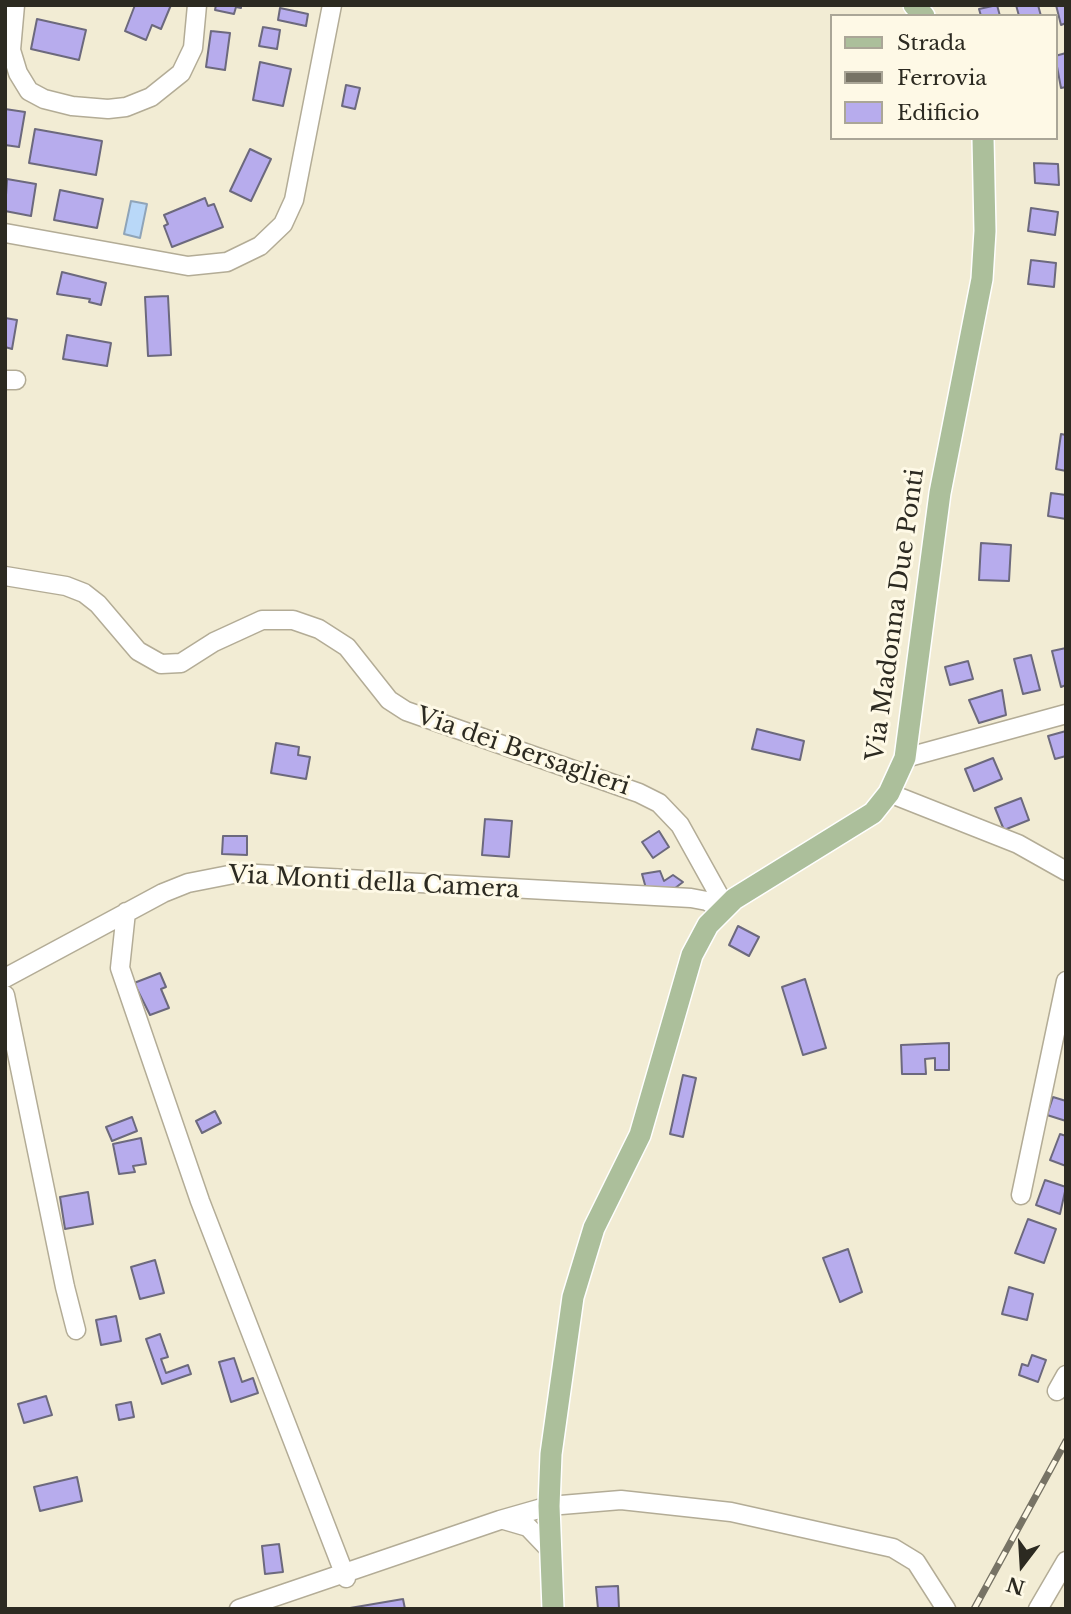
<!DOCTYPE html>
<html>
<head>
<meta charset="utf-8">
<style>
  body { margin:0 }
  #map { position:relative; width:1071px; height:1614px; overflow:hidden; background:#f2ecd4; font-family:"Libre Baskerville",serif }
  canvas { display:block }
  .frame { position:absolute; inset:0; border:7px solid #2c2a21; pointer-events:none }
  .legend { position:absolute; left:830px; top:14px; width:228px; height:126px; box-sizing:border-box; background:#fef9e6; border:2px solid #aaa697; margin:0; padding:9px 12px; list-style:none; font-size:21px; color:#2c2a21 }
  .legend li { display:flex; align-items:center; gap:14px; height:35px }
  .legend b { width:35px; border:2px solid #aaa697 }
  .north { position:absolute; left:987px; top:1530px; width:70px; height:70px; -webkit-text-stroke:5px #fef9e6; paint-order:stroke; rotate:197deg; font-size:19px; font-weight:700; line-height:28px; text-align:center; color:#2c2a21 }
  .north::after { content:''; display:block; margin:auto; width:24px; height:32px; background:#2c2a21; clip-path:polygon(50% 0,100% 100%,50% 72%,0 100%) }
</style>
</head>
<body>
<div id="map">
<canvas width="1071" height="1614"></canvas>
<div class="frame"></div>
<ul class="legend">
<li><b style="height:9px;background:#acbf9b"></b>Strada</li>
<li><b style="height:9px;background:#777365"></b>Ferrovia</li>
<li><b style="height:19px;background:#b7aced"></b>Edificio</li>
</ul>
<div class="north">N</div>
</div>
<script>
const g = document.querySelector('canvas').getContext('2d');
g.lineJoin = 'round';
function fillPath(path, color) { g.fillStyle = color; g.fill(path, 'evenodd'); }
const poly = rows => new Path2D(rows.map(r => 'M' + r).join(''));
function stroke(path, color, width, dash) { g.strokeStyle = color; g.lineWidth = width; g.lineCap = dash ? 'butt' : 'round'; g.setLineDash(dash || []); g.stroke(path); }
function label(font, color, halo, rows, align = 'center') {
  g.font = font + ' "Libre Baskerville",serif'; g.lineWidth = 6; g.setLineDash([]); g.textBaseline = 'middle'; g.strokeStyle = halo; g.fillStyle = color; for (const [text, x, y, turn = 0] of rows) {
    g.save(); g.translate(x, y); g.rotate((+turn || 0) * Math.PI / 180); g.textAlign = isNaN(turn) ? turn : align; if (halo) g.strokeText(text, 0, 0); g.fillText(text, 0, 0); g.restore();
  }
}
const water = poly([
  [131,201,147,204,140,238,124,234,131,201]
]);
fillPath(water, '#b9d8f8');
stroke(water, '#8fa4b8', 2);
const building = poly([
  [135,5,171,5,161,29,152,25,146,40,125,31,135,5],
  [216,5,241,5,241,8,236,7,234,14,215,10,216,5],
  [997,5,1000,16,981,16,979,9,997,5],
  [1016,5,1038,5,1041,16,1019,16,1016,5],
  [1056,5,1066,5,1066,23,1061,25,1056,5],
  [280,8,308,14,306,26,278,20,280,8],
  [37,19,86,30,79,60,31,49,37,19],
  [263,27,280,30,277,49,259,46,263,27],
  [211,31,230,33,225,70,206,67,211,31],
  [1066,53,1066,87,1061,88,1055,56,1066,53],
  [260,62,291,69,283,106,253,100,260,62],
  [346,85,360,88,355,109,342,106,346,85],
  [5,109,25,112,19,147,5,145,5,109],
  [35,129,102,141,96,175,29,163,35,129],
  [250,149,271,159,251,201,230,191,250,149],
  [1034,163,1058,164,1059,185,1035,183,1034,163],
  [7,179,36,184,31,216,5,211,7,179],
  [60,190,103,199,97,228,54,220,60,190],
  [205,198,208,206,214,204,223,227,172,247,164,226,168,224,164,215,205,198],
  [1031,208,1058,212,1055,235,1028,231,1031,208],
  [1031,260,1056,263,1054,287,1028,284,1031,260],
  [62,272,106,283,101,305,89,302,90,299,57,294,62,272],
  [168,296,171,355,148,356,145,297,168,296],
  [5,318,17,320,12,349,5,347,5,318],
  [67,335,111,343,107,366,63,359,67,335],
  [1061,434,1066,435,1066,471,1056,469,1061,434],
  [1051,493,1066,495,1066,519,1048,516,1051,493],
  [981,543,1011,545,1009,581,979,580,981,543],
  [1066,648,1066,685,1061,687,1052,651,1066,648],
  [1031,655,1040,690,1023,694,1014,659,1031,655],
  [968,661,973,679,950,685,945,667,968,661],
  [1002,690,1006,715,979,723,969,700,1002,690],
  [757,729,804,741,800,760,752,749,757,729],
  [1066,731,1066,756,1055,759,1048,736,1066,731],
  [276,743,299,747,298,755,310,757,306,779,271,773,276,743],
  [993,758,1002,779,974,791,965,769,993,758],
  [1021,798,1029,820,1004,830,995,808,1021,798],
  [485,819,512,821,509,857,482,855,485,819],
  [659,831,669,847,653,858,642,842,659,831],
  [223,836,247,836,247,855,222,854,223,836],
  [660,871,664,881,673,875,683,882,670,892,647,892,642,874,660,871],
  [738,926,759,937,749,956,729,945,738,926],
  [160,973,166,987,161,989,169,1008,150,1015,134,983,160,973],
  [805,979,826,1048,803,1055,782,987,805,979],
  [949,1043,949,1070,935,1070,935,1058,925,1059,926,1074,902,1074,901,1045,949,1043],
  [683,1075,696,1078,683,1137,670,1134,683,1075],
  [1053,1097,1066,1101,1066,1121,1047,1115,1053,1097],
  [215,1111,221,1123,202,1133,196,1121,215,1111],
  [132,1117,137,1131,112,1141,106,1127,132,1117],
  [1060,1134,1066,1136,1066,1166,1050,1160,1060,1134],
  [141,1138,146,1164,133,1166,135,1172,119,1174,113,1144,141,1138],
  [1045,1180,1066,1187,1060,1214,1036,1205,1045,1180],
  [88,1192,93,1224,65,1229,60,1197,88,1192],
  [1028,1219,1056,1229,1044,1263,1015,1253,1028,1219],
  [848,1249,862,1292,840,1302,823,1258,848,1249],
  [155,1260,164,1293,140,1299,131,1267,155,1260],
  [1009,1287,1033,1294,1027,1320,1002,1314,1009,1287],
  [116,1316,121,1341,101,1345,96,1320,116,1316],
  [160,1334,168,1357,161,1359,166,1373,188,1365,191,1374,162,1384,146,1339,160,1334],
  [1032,1355,1046,1360,1038,1382,1019,1375,1022,1364,1028,1366,1032,1355],
  [234,1358,242,1382,253,1378,258,1393,231,1402,219,1362,234,1358],
  [46,1396,52,1415,24,1423,18,1404,46,1396],
  [131,1402,134,1417,119,1420,116,1405,131,1402],
  [77,1477,82,1501,40,1511,34,1487,77,1477],
  [279,1544,283,1572,265,1574,262,1546,279,1544],
  [618,1586,619,1609,598,1609,596,1587,618,1586],
  [403,1599,405,1609,350,1609,350,1608,403,1599]
]);
fillPath(building, '#b7aced');
stroke(building, '#6c697d', 2);
const minor = poly([
  [15,5,11,50,18,73,29,91,44,99,72,106,108,109,126,107,151,97,181,73,193,48,197,5],
  [5,233,188,266,227,262,260,246,283,224,294,200,332,5],
  [5,380,16,380],
  [5,576,66,586,84,593,98,604,138,651,161,664,181,663,214,642,262,620,293,620,319,629,347,647,389,700,406,711,639,793,659,803,680,825,725,906],
  [905,758,1066,714],
  [889,793,1018,844,1066,871],
  [126,912,120,968,200,1201,346,1578],
  [5,978,163,893,188,883,239,873,691,898,707,901,721,910],
  [5,995,65,1287,76,1330],
  [1021,1195,1066,981],
  [1057,1391,1066,1375],
  [504,1520,528,1527,550,1550],
  [239,1609,500,1520,549,1506,621,1500,731,1512,893,1548,916,1562,946,1609],
  [1038,1609,1066,1561]
]);
const major = poly([
  [914,5,924,16],
  [553,1609,549,1506,551,1454,573,1297,594,1228,640,1135,692,955,708,925,734,899,873,813,889,793,905,758,940,493,982,279,985,231,983,138]
]);
stroke(minor, '#b3ac96', 21);
stroke(major, '#fff', 24);
stroke(minor, '#fff', 18);
stroke(major, '#acbf9b', 21);
const rail = poly([
  [974,1609,1066,1441]
]);
stroke(rail, '#777365', 7);
stroke(rail, '#fef9e6', 4.5, [13]);
label('24px', '#2c2a21', '#fef9e6', [
  ["Via Madonna Due Ponti",896,615,-82],
  ["Via dei Bersaglieri",523,752,19],
  ["Via Monti della Camera",374,883,3]
]);
</script>
</body>
</html>
